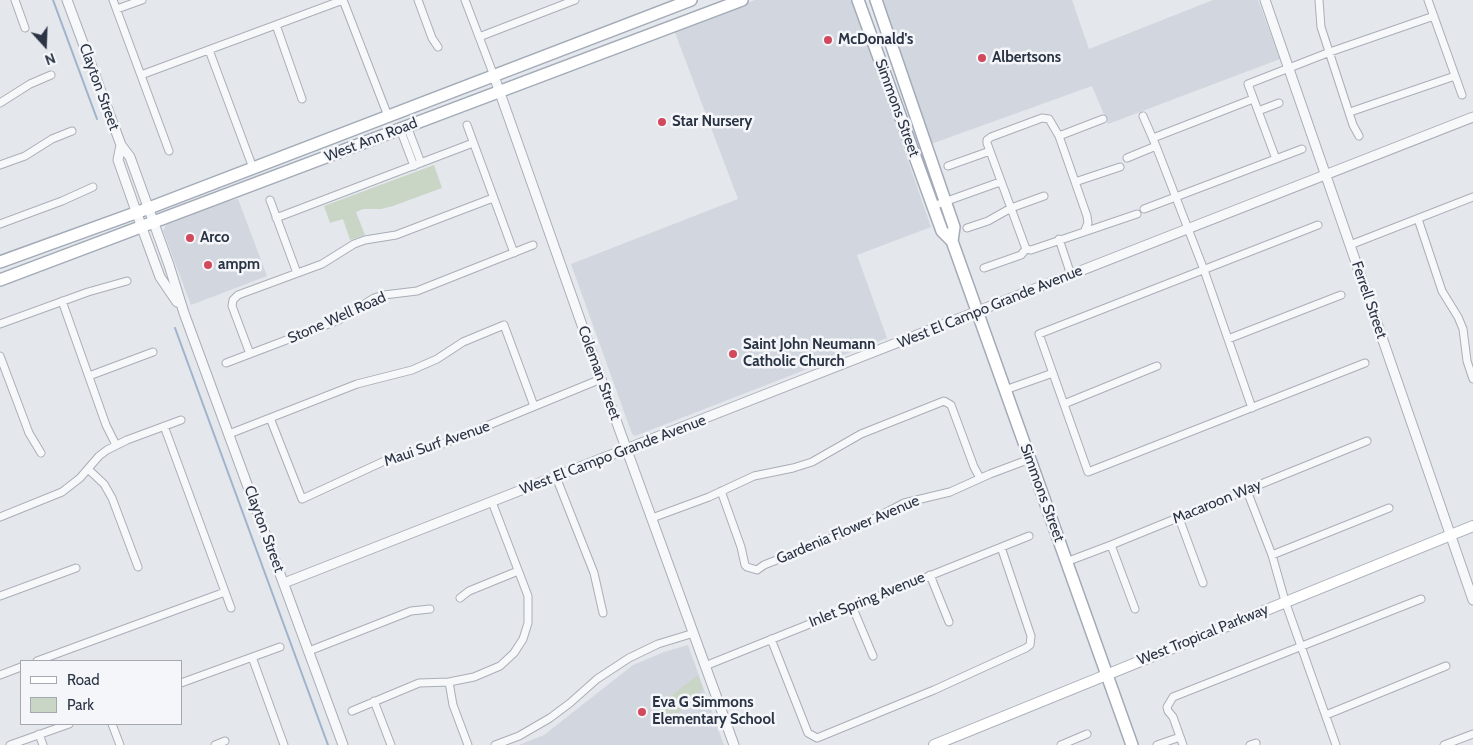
<!DOCTYPE html>
<html>
<head>
<meta charset="utf-8">
<style>
  body { margin:0 }
  #map { position:relative; width:1473px; height:745px; overflow:hidden; background:#e4e7ec; font-family:Cabin,sans-serif }
  canvas { display:block }
  .legend { position:absolute; left:20px; top:660px; width:162px; height:65px; box-sizing:border-box; background:#f4f6f9; border:1px solid #a4a8b1; margin:0; padding:6px 9px; list-style:none; font-size:15px; color:#2b3445 }
  .legend li { display:flex; align-items:center; gap:10px; height:25px }
  .legend b { width:25px; border:1px solid #a4a8b1 }
  .north { position:absolute; left:20px; top:20px; width:50px; height:50px; -webkit-text-stroke:4px #f4f6f9; paint-order:stroke; rotate:160deg; font-size:14px; font-weight:700; line-height:20px; text-align:center; color:#2b3445 }
  .north::after { content:''; display:block; margin:auto; width:18px; height:22px; background:#2b3445; clip-path:polygon(50% 0,100% 100%,50% 72%,0 100%) }
</style>
</head>
<body>
<div id="map">
<canvas width="1473" height="745"></canvas>
<ul class="legend">
<li><b style="height:6px;background:#fff"></b>Road</li>
<li><b style="height:14px;background:#c9d6c5"></b>Park</li>
</ul>
<div class="north">N</div>
</div>
<script>
const g = document.querySelector('canvas').getContext('2d');
g.lineJoin = 'round';
function fillPath(path, color) { g.fillStyle = color; g.fill(path, 'evenodd'); }
const poly = rows => new Path2D(rows.map(r => 'M' + r).join(''));
function stroke(path, color, width, dash) { g.strokeStyle = color; g.lineWidth = width; g.lineCap = dash ? 'butt' : 'round'; g.setLineDash(dash || []); g.stroke(path); }
function label(font, color, halo, rows, align = 'center') {
  g.font = font + ' Cabin,sans-serif'; g.lineWidth = 5; g.setLineDash([]); g.textBaseline = 'middle'; g.strokeStyle = halo; g.fillStyle = color; for (const [text, x, y, turn = 0] of rows) {
    g.save(); g.translate(x, y); g.rotate((+turn || 0) * Math.PI / 180); g.textAlign = isNaN(turn) ? turn : align; if (halo) g.strokeText(text, 0, 0); g.fillText(text, 0, 0); g.restore();
  }
}
fillPath(poly([
  [755,0,852,0,931,227,857,255,887,338,635,436,632,434,571,264,738,199,674,30],
  [883,0,1072,0,1089,49,1213,0,1258,0,1280,59,1108,124,1092,86,931,144],
  [238,199,267,276,191,305,163,231,167,223,221,202],
  [688,645,724,745,519,745,544,735,633,665,664,652]
]), '#d2d6de');
fillPath(poly([
  [434,165,442,188,393,206,381,209,363,209,356,212,365,235,350,240,343,219,330,223,324,206],
  [698,675,703,689,682,706,683,709,669,720,667,718,664,720,655,708]
]), '#c9d6c5');
stroke(poly([
  [53,0,97,119],
  [175,328,328,745]
]), '#9fb4cc', 2);
const minor = poly([
  [15,0,25,28],
  [113,0,169,151],
  [343,0,388,116],
  [418,0,432,38,438,47],
  [465,0,494,76],
  [1319,0,1321,27,1353,125,1359,136],
  [1428,0,1462,95],
  [117,9,142,0],
  [276,25,302,99],
  [479,37,575,0],
  [209,50,253,168],
  [141,75,343,0],
  [0,103,30,84,51,75],
  [1258,111,1279,103],
  [1350,112,1455,76],
  [1143,116,1156,146,1204,270,1252,408],
  [467,125,514,253],
  [407,126,421,163],
  [400,129,414,166],
  [1059,136,1103,119],
  [1153,138,1253,99],
  [1127,158,1156,146],
  [1276,159,1248,84,1330,52,1434,16],
  [0,165,25,156,52,139,72,131],
  [948,166,990,151],
  [1075,182,1120,167],
  [270,200,297,273],
  [933,206,1000,182],
  [1144,209,1302,149],
  [276,218,473,143],
  [1418,219,1442,291,1458,317,1463,329,1467,361,1473,379],
  [0,224,62,201,93,187],
  [1318,225,1039,334,1088,472,1365,363],
  [967,228,988,221,1011,208,1044,196],
  [1059,239,1071,275],
  [1350,245,1473,197],
  [1026,249,987,143,987,140,991,137,1042,118,1049,119,1059,136,1087,216,1088,223,1085,230],
  [1026,249,1031,250,1137,214],
  [984,268,1021,255,1026,249],
  [62,301,106,425,116,445],
  [0,324,88,292,127,281],
  [1228,339,1341,295],
  [250,354,232,306,233,300,238,295,322,264,354,244,365,240,396,235,493,198],
  [0,356,23,417,29,433,41,453],
  [226,363,339,320,374,298,384,295,417,291,533,245],
  [89,376,153,352],
  [1005,390,1053,373],
  [1064,404,1157,366],
  [270,418,302,499,391,458,440,445,601,379],
  [164,426,231,608],
  [229,434,357,384,412,370,437,359,463,342,504,325,534,406],
  [88,469,104,484,112,498,138,567],
  [556,477,594,573,603,613],
  [721,491,741,547,745,565,747,567,757,570,764,565,854,529,904,503,950,492,990,474,1030,459],
  [1247,491,1272,555,1285,601,1336,745],
  [0,517,62,492,80,478,99,456,107,450,127,440,181,420],
  [652,518,709,497,754,476,793,468,812,462,861,434,944,401,951,405,974,467,980,478],
  [1179,518,1203,583],
  [1111,545,1135,609],
  [1272,555,1389,508],
  [1066,562,1111,545,1367,441],
  [930,575,949,622],
  [0,596,76,568],
  [460,598,469,591,518,571],
  [852,606,873,656],
  [771,639,808,733,817,738,822,736,934,690,1026,648,1030,645,1031,636,1001,547],
  [309,651,411,611,430,609],
  [252,657,284,745],
  [37,661,225,592],
  [705,666,1029,536],
  [0,675,21,667],
  [449,682,453,705,468,745],
  [181,683,280,647],
  [374,701,391,745],
  [352,711,419,683,449,682,474,677,500,666,514,653,523,639,528,623,528,596,492,502],
  [1326,715,1446,666],
  [112,724,120,745],
  [39,734,43,745],
  [10,745,69,724],
  [215,745,225,741],
  [495,745,519,736,550,718,570,703,597,679,629,658,658,644,694,633],
  [1061,745,1087,734],
  [1157,745,1180,737],
  [1183,745,1173,717,1168,711,1167,707,1173,697,1421,599],
  [1250,745,1256,743],
  [1444,745,1473,734]
]);
const tertiary = poly([
  [67,0,121,145,130,157,169,265,184,313,343,745],
  [1265,0,1473,600],
  [494,76,601,379,734,745],
  [121,145,118,160,142,228,160,277,177,302],
  [284,583,1473,117]
]);
const secondary = poly([
  [934,745,1473,526]
]);
const primary = poly([
  [858,0,942,231,952,241,1132,745],
  [876,0,954,227,952,241],
  [0,262,149,208,691,0],
  [0,280,742,0]
]);
stroke(minor, '#a9aeb7', 9);
stroke(tertiary, '#a9aeb7', 11);
stroke(secondary, '#a9aeb7', 12);
stroke(primary, '#a3abb8', 14);
stroke(minor, '#f7f8fa', 7);
stroke(tertiary, '#f7f8fa', 9);
stroke(secondary, '#fff', 10);
stroke(primary, '#fff', 11);
for (const [x, y, r, color] of [
  [828,40,5,"#d1495b"],
  [982,58,5,"#d1495b"],
  [662,122,5,"#d1495b"],
  [190,238,5,"#d1495b"],
  [208,265,5,"#d1495b"],
  [733,354,5,"#d1495b"],
  [642,712,5,"#d1495b"]
]) { const dot = new Path2D(); dot.arc(x, y, r, 0, 2 * Math.PI); g.fillStyle = color; g.fill(dot); stroke(dot, '#f4f6f9', 2); }
label('bold 15px', '#2b3445', '#f4f6f9', [
  ["McDonald's",838,40],
  ["Albertsons",992,58],
  ["Star Nursery",672,122],
  ["Arco",200,238],
  ["ampm",218,265],
  ["Saint John Neumann",743,345],
  ["Catholic Church",743,362],
  ["Eva G Simmons",652,703],
  ["Elementary School",652,720]
], 'left');
label('15px', '#2b3445', '#f4f6f9', [
  ["Clayton Street",99,87,70],
  ["Simmons Street",897,108,70],
  ["West Ann Road",371,140,-21],
  ["Ferrell Street",1369,300,71],
  ["West El Campo Grande Avenue",990,307,-22],
  ["Stone Well Road",337,318,-24],
  ["Coleman Street",599,373,70],
  ["Maui Surf Avenue",437,444,-19],
  ["West El Campo Grande Avenue",613,455,-21],
  ["Simmons Street",1042,493,70],
  ["Macaroon Way",1217,502,-22],
  ["Clayton Street",264,529,70],
  ["Gardenia Flower Avenue",848,530,-23],
  ["Inlet Spring Avenue",867,600,-22],
  ["West Tropical Parkway",1203,635,-22]
]);
</script>
</body>
</html>
